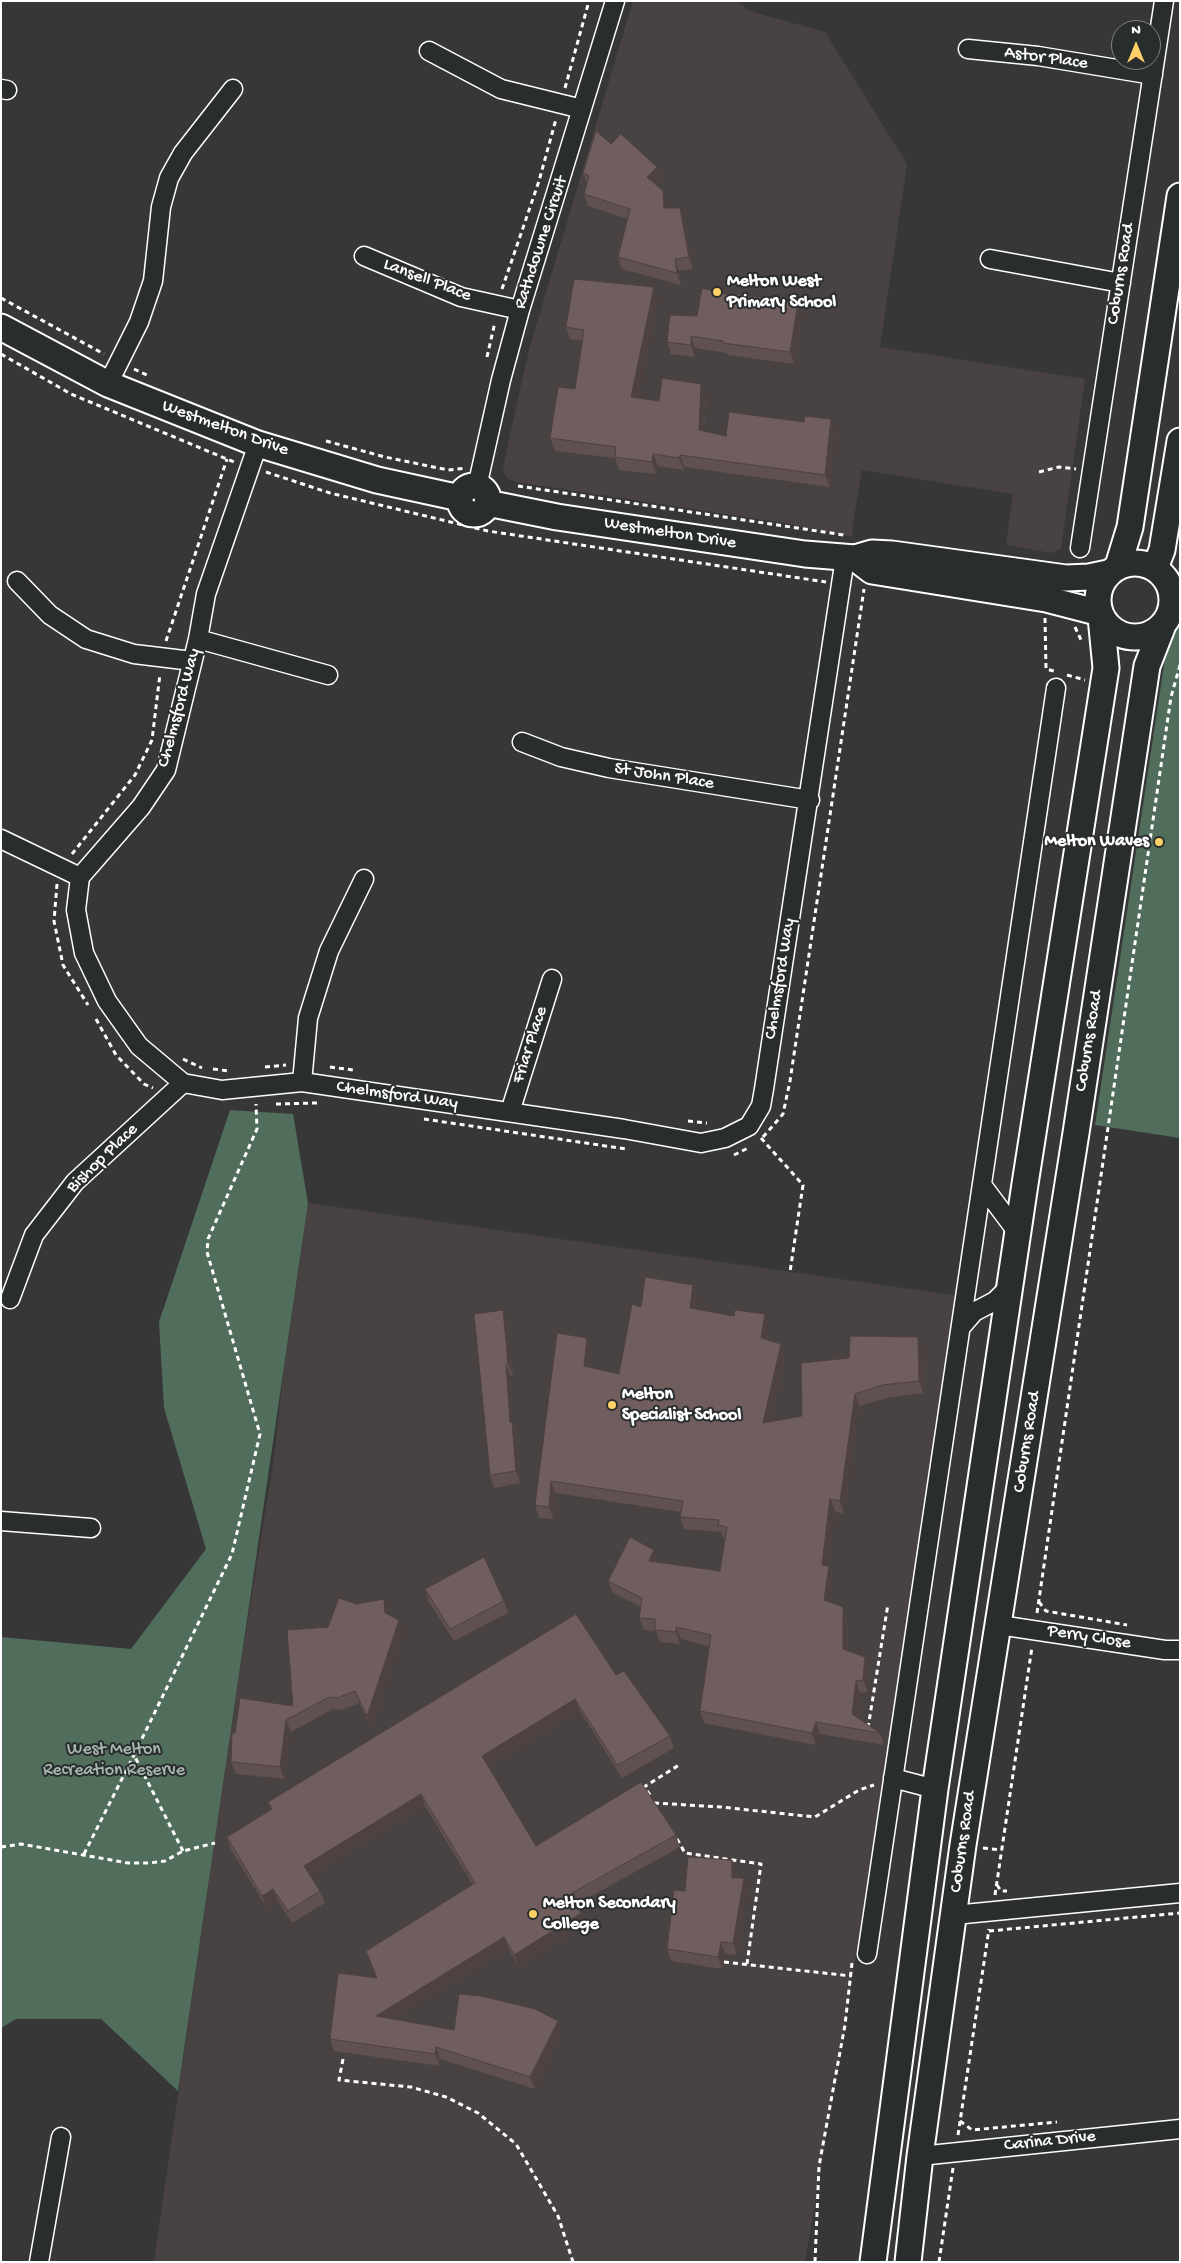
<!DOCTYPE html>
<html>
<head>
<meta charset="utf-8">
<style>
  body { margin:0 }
  #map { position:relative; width:1181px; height:2263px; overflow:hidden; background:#383737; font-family:"Gochi Hand",sans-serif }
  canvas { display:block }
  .frame { position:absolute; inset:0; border:2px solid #fff; pointer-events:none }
  .north { position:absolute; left:1111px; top:20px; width:50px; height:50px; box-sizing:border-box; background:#2a2d2e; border:1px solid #7f8182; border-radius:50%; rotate:0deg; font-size:14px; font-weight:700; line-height:20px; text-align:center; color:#fff }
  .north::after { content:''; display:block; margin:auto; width:18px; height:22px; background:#ffd166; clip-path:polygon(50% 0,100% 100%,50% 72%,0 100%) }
</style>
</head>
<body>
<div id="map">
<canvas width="1181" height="2263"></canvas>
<div class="frame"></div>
<div class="north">N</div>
</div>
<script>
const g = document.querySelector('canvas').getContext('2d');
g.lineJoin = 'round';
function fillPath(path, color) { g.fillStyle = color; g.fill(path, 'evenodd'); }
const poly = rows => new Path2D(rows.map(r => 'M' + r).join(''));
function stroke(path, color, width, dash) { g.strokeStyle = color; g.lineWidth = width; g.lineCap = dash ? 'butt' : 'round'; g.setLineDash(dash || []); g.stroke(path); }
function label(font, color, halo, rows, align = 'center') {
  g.font = font + ' "Gochi Hand",sans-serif'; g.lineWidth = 4; g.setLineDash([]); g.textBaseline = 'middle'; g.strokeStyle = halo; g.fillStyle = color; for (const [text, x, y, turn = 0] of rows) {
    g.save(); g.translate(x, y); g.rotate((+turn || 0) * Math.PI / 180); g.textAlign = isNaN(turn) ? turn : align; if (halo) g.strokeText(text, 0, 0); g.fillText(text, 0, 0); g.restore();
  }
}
fillPath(poly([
  [633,1,738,1,750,11,825,32,907,164,880,347,1085,379,1061,548,1052,553,1006,545,1013,494,862,470,852,529,853,537,778,522,516,482,507,478,503,470,508,444,530,346],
  [308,1203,959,1296,916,1593,889,1739,842,2045,805,2262,154,2262,234,1706,275,1451,282,1384]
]), '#494242');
fillPath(poly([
  [1180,558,1180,1138,1095,1125],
  [230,1110,293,1114,308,1203,178,2091,101,2019,16,2019,1,2028,1,1637,131,1649,206,1549,164,1408,159,1322]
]), '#516d5c');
const street = poly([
  [968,49,1038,56,1153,75],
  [429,51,501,89,582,109],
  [1,89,7,90],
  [364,256,461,297,520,310],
  [990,259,1121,283],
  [108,384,139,322,153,281,161,207,169,178,183,153,233,89],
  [258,444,206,594,198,639,166,770,141,807,80,877,76,910,84,953,107,1001,139,1046,183,1083,222,1090,302,1082,624,1129,701,1143,725,1138,749,1126,761,1106,764,1089,845,558],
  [477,487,501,380,520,310,615,1],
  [1080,548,1164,1],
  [17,581,50,615,86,639,134,654,192,661],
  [198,639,328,675],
  [522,742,561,757,609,768,810,800],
  [1,839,80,877],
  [302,1082,308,1018,329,951,364,879],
  [510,1112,552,979],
  [982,1185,1018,1233],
  [10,1299,34,1235,75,1182,183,1083],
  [961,1327,974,1312,995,1301,1010,1286],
  [1,1521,91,1528],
  [999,1625,1165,1650,1180,1650],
  [893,1778,935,1789],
  [954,1915,1180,1893],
  [867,1954,1056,688],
  [920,2156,1180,2129],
  [39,2262,61,2137]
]);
const secondary = poly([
  [1,327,108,384,258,444,377,480,460,498],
  '460 500a14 14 0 1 1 28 0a14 14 0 1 1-28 0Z',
  [487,503,557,517,805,554,855,558,872,553,892,554,1066,578,1089,577,1108,573],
  [855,558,872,571,1046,599,1100,613],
  '1098 600a37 37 0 1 1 74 0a37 37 0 1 1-74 0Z',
  [1118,566,1130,527,1180,196],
  [1155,568,1162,550,1180,441],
  [873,2262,935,1789,1025,1184,1106,668,1101,617],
  [908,2262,920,2156,963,1845,1076,1133,1147,666,1163,625]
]);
stroke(street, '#fff', 21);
stroke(secondary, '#fff', 29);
stroke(poly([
  [565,88,589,1],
  [502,289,539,181,556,119],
  [1,298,104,354],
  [1,354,71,394,234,462],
  [487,357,495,322],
  [134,369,149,376],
  [326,441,385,457,448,470,466,468],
  [266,472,330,493,488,531,826,582],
  [1039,472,1059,467,1076,469],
  [518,486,844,535],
  [1045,618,1046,669,1054,671],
  [1075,627,1082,642],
  [166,641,227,459],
  [1067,675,1085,680],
  [72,854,135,775,152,740,160,674],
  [57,884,54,921,63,965,88,1005],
  [96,1019,116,1055,144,1084,153,1088],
  [183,1059,202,1068],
  [265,1067,286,1065],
  [330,1067,353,1070],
  [213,1069,229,1071],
  [276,1104,317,1103],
  [424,1119,626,1149],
  [688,1121,707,1123],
  [763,1137,783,1114,790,1081,864,589],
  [761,1138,803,1185,790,1272],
  [734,1155,748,1148],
  [1039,1602,1046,1611,1127,1625],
  [1037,1613,1171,697,1180,665],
  [868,1728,888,1604],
  [650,1795,644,1787,679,1765],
  [654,1803,721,1807,815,1817,859,1790,874,1785],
  [677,1839,685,1853,761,1864,747,1964],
  [1,1847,21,1844,128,1863,149,1863,165,1861,183,1851,215,1843],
  [983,1848,1001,1850],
  [183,1851,134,1755,232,1554,260,1434,207,1252,208,1239,257,1129,256,1104],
  [84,1854,134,1755],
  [997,1885,1001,1891,1007,1891],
  [995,1895,1032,1647],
  [989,1931,1180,1913],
  [724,1962,851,1976],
  [343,2059,339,2080,411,2087,446,2097,478,2113,516,2144,558,2216,573,2262],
  [960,2121,972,2130,1057,2122],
  [958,2135,989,1929],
  [815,2262,819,2166,845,2025,852,1963],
  [939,2262,953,2168]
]), '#fff', 3, [5, 4]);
stroke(street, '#2a2d2e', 18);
stroke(secondary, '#2a2d2e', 25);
fillPath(poly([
  [611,144,657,167,662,179,656,185,663,191,667,203,667,208,680,208,684,220,693,269,679,271,681,285,622,269,618,257,628,219,588,206,584,194,587,184,583,173],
  [654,287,658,299,638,398,659,401,701,384,706,397,704,431,726,436,804,422,831,419,835,431,830,487,684,467,684,470,658,466,656,474,619,470,615,458,555,451,550,438,575,389,582,341,570,339,566,327],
  [802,315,794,364,728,355,727,353,695,348,695,357,671,354,667,342,697,316],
  [693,1285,698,1297,696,1309,734,1316,765,1314,769,1326,767,1340,781,1344,785,1356,771,1422,802,1416,849,1358,922,1349,923,1393,887,1398,859,1406,844,1514,835,1511,827,1566,829,1566,833,1578,830,1602,847,1619,848,1651,869,1669,868,1692,860,1693,857,1718,880,1733,884,1745,820,1734,816,1745,704,1723,700,1711,709,1646,681,1639,680,1644,660,1642,656,1631,644,1630,639,1618,641,1607,613,1593,608,1581,658,1562,720,1571,725,1538,722,1537,721,1532,684,1529,680,1517,681,1512,555,1493,554,1519,539,1518,535,1505,587,1338,591,1350,589,1367,619,1374,641,1307],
  [503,1310,507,1322,513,1375,510,1376,513,1424,517,1434,520,1483,494,1488,490,1475],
  [425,1589,504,1601,508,1613,454,1641,429,1602],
  [357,1604,388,1611,388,1615,399,1620,403,1632,372,1728,359,1703,342,1710,333,1709,291,1732,285,1779,236,1774,231,1762,235,1733,293,1706,328,1627],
  [616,1675,670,1736,674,1748,622,1778,580,1711,489,1767,536,1846,676,1835,680,1847,577,1904,586,1925,519,1967,509,1950,395,2019,454,2030,562,2033,535,2089,440,2059,440,2066,334,2051,330,2039,376,1978,473,1885,425,1806,311,1876,320,1891,325,1903,292,1923,278,1901,267,1908,231,1850,227,1837,271,1810,268,1802],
  [732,1860,737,1872,737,1878,748,1890,737,1955,725,1954,722,1969,671,1961,667,1949,685,1891]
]), '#605050');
fillPath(poly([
  [657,167,662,179,651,189,647,177],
  [663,191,667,203,668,220,664,208],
  [680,208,684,220,693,269,689,257],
  [675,259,679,271,681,285,677,273],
  [654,287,658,299,636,409,631,397],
  [798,303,802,315,794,364,790,352],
  [691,336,695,348,695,357,691,345],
  [701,384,706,397,703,442,699,430],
  [831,419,835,431,830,487,825,475],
  [653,454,658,466,656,474,652,462],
  [680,455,684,467,684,470,679,458],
  [693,1285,698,1297,694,1321,690,1308],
  [503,1310,507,1322,513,1375,508,1363],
  [765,1314,769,1326,765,1350,761,1338],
  [918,1337,922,1349,923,1393,919,1381],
  [587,1338,591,1350,588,1378,584,1366],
  [781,1344,785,1356,768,1435,763,1423],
  [506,1364,510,1376,513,1424,517,1434,520,1483,516,1471,510,1422],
  [855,1394,859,1406,844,1514,840,1501],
  [551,1481,555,1493,554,1519,549,1507],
  [830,1499,835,1511,826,1577,822,1565],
  [654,1550,658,1562,649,1561],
  [829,1566,833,1578,829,1612,824,1600],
  [384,1599,388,1611,389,1625,385,1613],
  [843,1607,847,1619,848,1661,843,1649],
  [399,1620,403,1632,372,1728,367,1716],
  [676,1627,681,1639,680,1644,676,1632],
  [865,1657,869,1669,868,1692,863,1680],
  [856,1681,860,1693,856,1726,852,1714],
  [575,1699,580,1711,487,1768,482,1756],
  [286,1720,291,1732,285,1779,280,1767],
  [816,1722,820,1734,816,1745,812,1733],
  [421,1794,425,1806,308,1878,304,1866],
  [732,1860,737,1872,737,1890,732,1878],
  [744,1878,748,1890,737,1955,733,1943],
  [273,1889,278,1901,267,1908,262,1896],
  [581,1913,586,1925,519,1967,514,1955],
  [504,1937,509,1950,381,2028,376,2016],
  [721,1942,725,1954,722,1969,718,1957],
  [558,2021,562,2033,535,2089,530,2077],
  [436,2047,440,2059,440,2066,435,2054]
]), '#4e4141');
const building = poly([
  [596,131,611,144,621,134,657,167,647,177,663,191,664,208,680,208,689,257,675,259,677,273,618,257,630,209,584,194,589,176,583,173,596,131],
  [574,279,654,287,631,397,659,401,662,378,701,384,699,430,726,436,729,412,804,422,805,416,831,419,825,475,680,455,679,458,653,454,652,462,615,457,616,447,550,438,558,387,575,389,584,330,566,327,574,279],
  [702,288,730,295,730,293,798,303,790,352,723,343,723,341,691,336,691,345,667,342,670,315,697,316,702,288],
  [645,1277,693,1285,690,1308,734,1316,735,1310,765,1314,761,1338,781,1344,763,1423,802,1416,801,1363,849,1358,850,1336,918,1337,919,1381,882,1385,855,1394,840,1501,830,1499,822,1565,829,1566,824,1600,843,1607,843,1649,865,1657,863,1680,856,1681,852,1714,880,1733,816,1722,812,1733,700,1711,711,1635,676,1627,676,1632,655,1630,655,1619,639,1618,642,1598,608,1581,630,1537,654,1550,649,1561,720,1571,727,1527,718,1525,719,1520,680,1517,683,1501,551,1481,549,1507,535,1505,557,1333,587,1338,584,1366,619,1374,632,1304,641,1307,645,1277],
  [503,1310,508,1363,506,1364,510,1422,512,1422,516,1471,490,1475,474,1314,503,1310],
  [484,1557,504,1601,450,1629,425,1589,484,1557],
  [339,1598,357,1604,384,1599,385,1613,399,1620,367,1716,355,1691,337,1698,329,1697,286,1720,280,1767,231,1762,232,1733,235,1733,240,1698,293,1706,287,1630,328,1627,339,1598],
  [576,1614,616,1675,624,1671,670,1736,617,1765,575,1699,482,1756,536,1846,641,1782,676,1835,572,1893,581,1913,514,1955,504,1937,376,2016,454,2030,459,1994,481,1996,535,2009,558,2021,530,2077,436,2047,435,2054,330,2039,338,1973,377,1978,366,1951,475,1883,421,1794,304,1866,320,1891,288,1911,273,1889,262,1896,227,1837,272,1809,268,1802,576,1614],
  [688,1857,732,1860,732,1878,744,1878,733,1943,721,1942,718,1957,667,1949,674,1890,685,1891,688,1857]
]);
fillPath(building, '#705d5d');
stroke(building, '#4e4141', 1);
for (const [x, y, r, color] of [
  [717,292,5,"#ffd166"],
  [1159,842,5,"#ffd166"],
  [612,1405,5,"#ffd166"],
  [533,1914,5,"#ffd166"]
]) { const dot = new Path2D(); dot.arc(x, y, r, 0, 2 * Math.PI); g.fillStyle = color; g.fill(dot); stroke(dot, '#2a2d2e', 2); }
label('18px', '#fff', '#2a2d2e', [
  ["Astor Place",1046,59,8],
  ["Rathdowne Circuit",542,243,-72],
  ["Coburns Road",1122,274,-81],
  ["Lansell Place",427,281,21],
  ["Westmelton Drive",225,429,20],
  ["Westmelton Drive",670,534,9],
  ["Chelmsford Way",180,708,-75],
  ["St John Place",664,777,9],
  ["Chelmsford Way",781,979,-81],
  ["Coburns Road",1090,1041,-81],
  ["Friar Place",531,1045,-72],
  ["Chelmsford Way",397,1096,8],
  ["Bishop Place",103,1159,-44],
  ["Coburns Road",1028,1442,-81],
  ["Perry Close",1089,1638,9],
  ["Coburns Road",964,1842,-82],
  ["Carina Drive",1050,2142,-6]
]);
label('bold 18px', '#fff', '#2a2d2e', [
  ["Melton West",727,282],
  ["Primary School",727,303],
  ["Melton Waves",1149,842,"right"],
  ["Melton",622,1395],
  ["Specialist School",622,1416],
  ["Melton Secondary",543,1904],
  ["College",543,1925]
], 'left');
label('18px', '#a8b6ae', '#2a2d2e', [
  ["West Melton",114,1750],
  ["Recreation Reserve",114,1771]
]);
</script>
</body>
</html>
